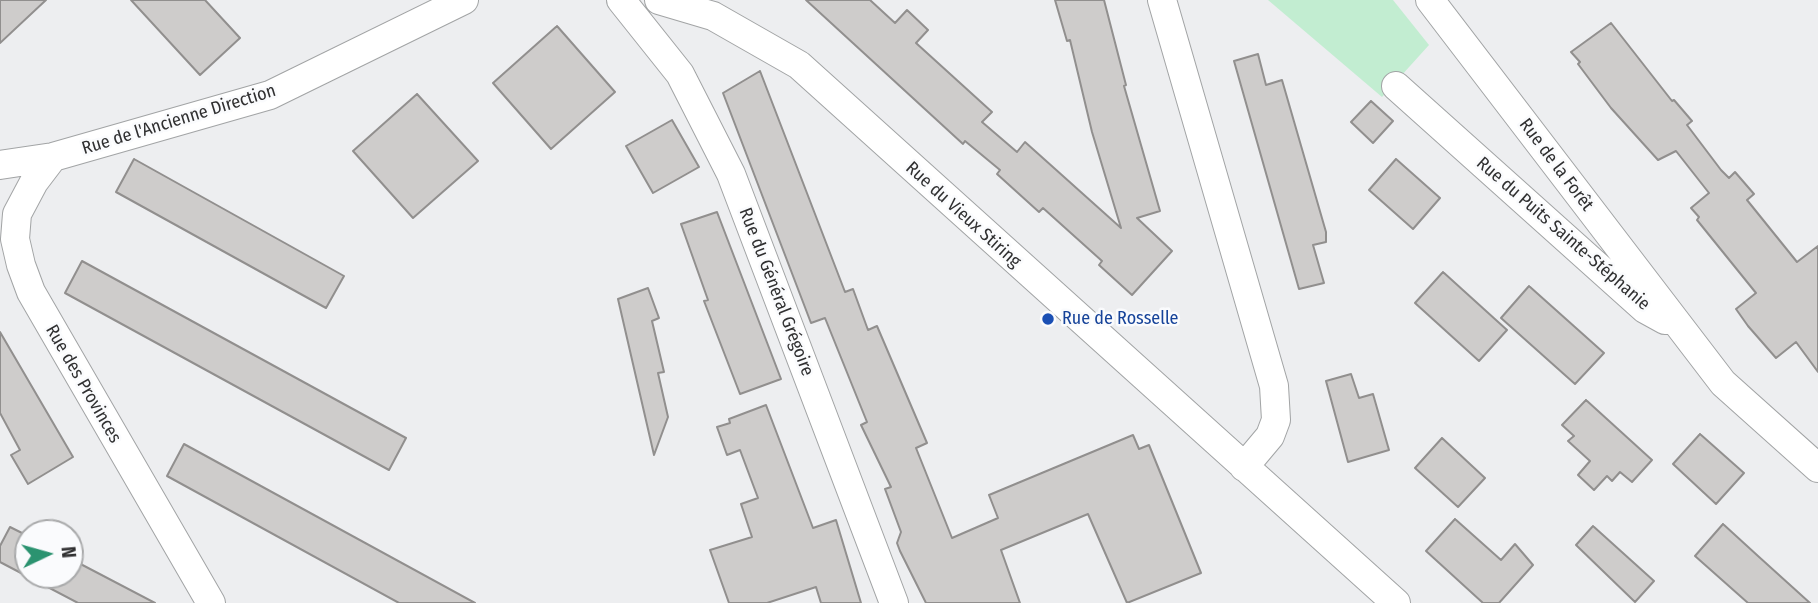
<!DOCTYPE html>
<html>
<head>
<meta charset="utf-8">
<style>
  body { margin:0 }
  #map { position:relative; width:1818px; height:603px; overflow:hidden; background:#edeef0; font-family:"Fira Sans Condensed",sans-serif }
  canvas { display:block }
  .north { position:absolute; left:14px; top:519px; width:70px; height:70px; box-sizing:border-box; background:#fafbfd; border:2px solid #a9aaab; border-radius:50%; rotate:85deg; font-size:19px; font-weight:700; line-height:28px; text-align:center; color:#303031 }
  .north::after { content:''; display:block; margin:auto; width:24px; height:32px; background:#2b9370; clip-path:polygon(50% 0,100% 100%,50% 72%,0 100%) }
</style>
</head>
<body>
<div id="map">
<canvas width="1818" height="603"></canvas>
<div class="north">N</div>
</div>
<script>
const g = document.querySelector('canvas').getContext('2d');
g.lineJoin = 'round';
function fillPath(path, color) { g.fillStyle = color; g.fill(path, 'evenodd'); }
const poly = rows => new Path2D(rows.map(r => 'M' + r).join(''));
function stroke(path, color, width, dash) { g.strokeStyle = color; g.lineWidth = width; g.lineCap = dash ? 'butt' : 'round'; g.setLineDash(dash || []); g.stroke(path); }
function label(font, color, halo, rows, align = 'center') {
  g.font = font + ' "Fira Sans Condensed",sans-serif'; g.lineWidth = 5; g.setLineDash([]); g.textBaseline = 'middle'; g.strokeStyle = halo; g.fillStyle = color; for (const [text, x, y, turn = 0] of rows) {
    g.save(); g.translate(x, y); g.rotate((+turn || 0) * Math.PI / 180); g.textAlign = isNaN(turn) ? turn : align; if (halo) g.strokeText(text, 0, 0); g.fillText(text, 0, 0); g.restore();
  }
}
fillPath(poly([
  [1268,0,1393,0,1429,45,1382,97]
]), '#c2edd1');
const building = poly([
  [0,0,46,0,0,43,0,0],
  [131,0,205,0,240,38,200,75,131,0],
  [806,0,870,0,895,23,907,10,928,30,916,43,992,112,982,122,1017,152,1025,142,1121,228,1092,132,1070,40,1067,41,1055,0,1104,0,1126,85,1124,86,1160,211,1137,218,1172,251,1132,295,1099,265,1102,261,1043,208,1039,212,997,174,1000,170,965,141,963,144,806,0],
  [1611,23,1672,101,1674,100,1692,121,1687,125,1721,170,1729,178,1735,172,1754,194,1747,200,1797,262,1818,246,1818,372,1796,342,1776,358,1748,326,1736,309,1756,293,1697,220,1699,217,1691,208,1709,193,1676,151,1658,160,1611,108,1578,64,1580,62,1571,52,1611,23],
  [557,26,615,92,551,149,493,83,557,26],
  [1258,54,1266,85,1282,80,1326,232,1326,242,1313,245,1324,283,1299,289,1234,61,1258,54],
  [760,71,845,292,853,289,868,330,877,326,927,443,916,448,952,538,998,518,989,495,1133,435,1139,449,1149,445,1201,573,1127,603,1088,514,1001,550,1020,603,926,603,900,551,897,543,901,532,885,489,891,487,861,425,867,422,825,318,811,323,723,93,760,71],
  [417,94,478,161,413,218,353,151,417,94],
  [1371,101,1393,121,1373,143,1351,122,1371,101],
  [672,120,699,167,653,193,626,146,672,120],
  [134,159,344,276,326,308,116,192,134,159],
  [1396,159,1440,198,1413,229,1369,190,1396,159],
  [717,212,781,379,740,394,704,301,708,300,681,224,717,212],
  [82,261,406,438,389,470,65,293,82,261],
  [1443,272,1507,330,1479,361,1415,303,1443,272],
  [1529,286,1604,353,1575,384,1501,318,1529,286],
  [648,288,659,318,652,321,664,372,658,373,668,417,654,455,618,299,648,288],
  [0,332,73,457,28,484,11,455,20,450,0,413,0,332],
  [1351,374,1359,398,1373,394,1389,450,1348,462,1326,381,1351,374],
  [1586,400,1652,460,1632,482,1620,472,1612,481,1607,476,1594,490,1578,475,1590,461,1568,441,1574,436,1562,425,1586,400],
  [766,405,813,528,836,520,861,603,821,603,816,587,767,603,729,603,710,550,752,537,741,504,758,498,740,450,727,455,717,427,730,423,729,419,766,405],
  [1700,434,1744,473,1716,504,1673,464,1700,434],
  [1442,438,1485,478,1458,507,1415,468,1442,438],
  [184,444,475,603,399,603,167,476,184,444],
  [1455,519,1501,560,1515,544,1533,565,1499,603,1483,603,1426,551,1455,519],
  [1723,524,1758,556,1810,603,1748,603,1695,556,1723,524],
  [1593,526,1654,581,1635,602,1576,545,1593,526],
  [10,527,28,536,28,575,70,575,71,559,155,603,78,603,0,562,0,546,10,527]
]);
fillPath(building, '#cecccb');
stroke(building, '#918f8e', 2);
const minor = poly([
  [621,0,680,74,731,174,894,603],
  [659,0,713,16,799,65,1396,603],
  [1162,0,1274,386,1276,420,1270,436,1244,467],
  [1430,0,1723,383,1818,468],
  [1396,86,1645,309,1665,320],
  [53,157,34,182,17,214,15,239,21,265,31,292,211,603],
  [0,165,53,157,270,95,464,0]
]);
stroke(minor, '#a2a4a5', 30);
stroke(minor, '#fff', 28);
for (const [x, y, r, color] of [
  [1048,319,7,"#1a4fb4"]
]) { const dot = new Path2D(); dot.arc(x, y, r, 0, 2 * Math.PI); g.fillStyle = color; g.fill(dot); stroke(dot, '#fafbfd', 2.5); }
label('18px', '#303031', '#fafbfd', [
  ["Rue de l'Ancienne Direction",179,120,-17],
  ["Rue de la Forêt",1556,165,53],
  ["Rue du Vieux Stiring",963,215,42],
  ["Rue du Puits Sainte-Stéphanie",1563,234,41],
  ["Rue du Général Grégoire",776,292,69],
  ["Rue des Provinces",83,384,60]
]);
label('18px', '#164399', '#fafbfd', [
  ["Rue de Rosselle",1062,319]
], 'left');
</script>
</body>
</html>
